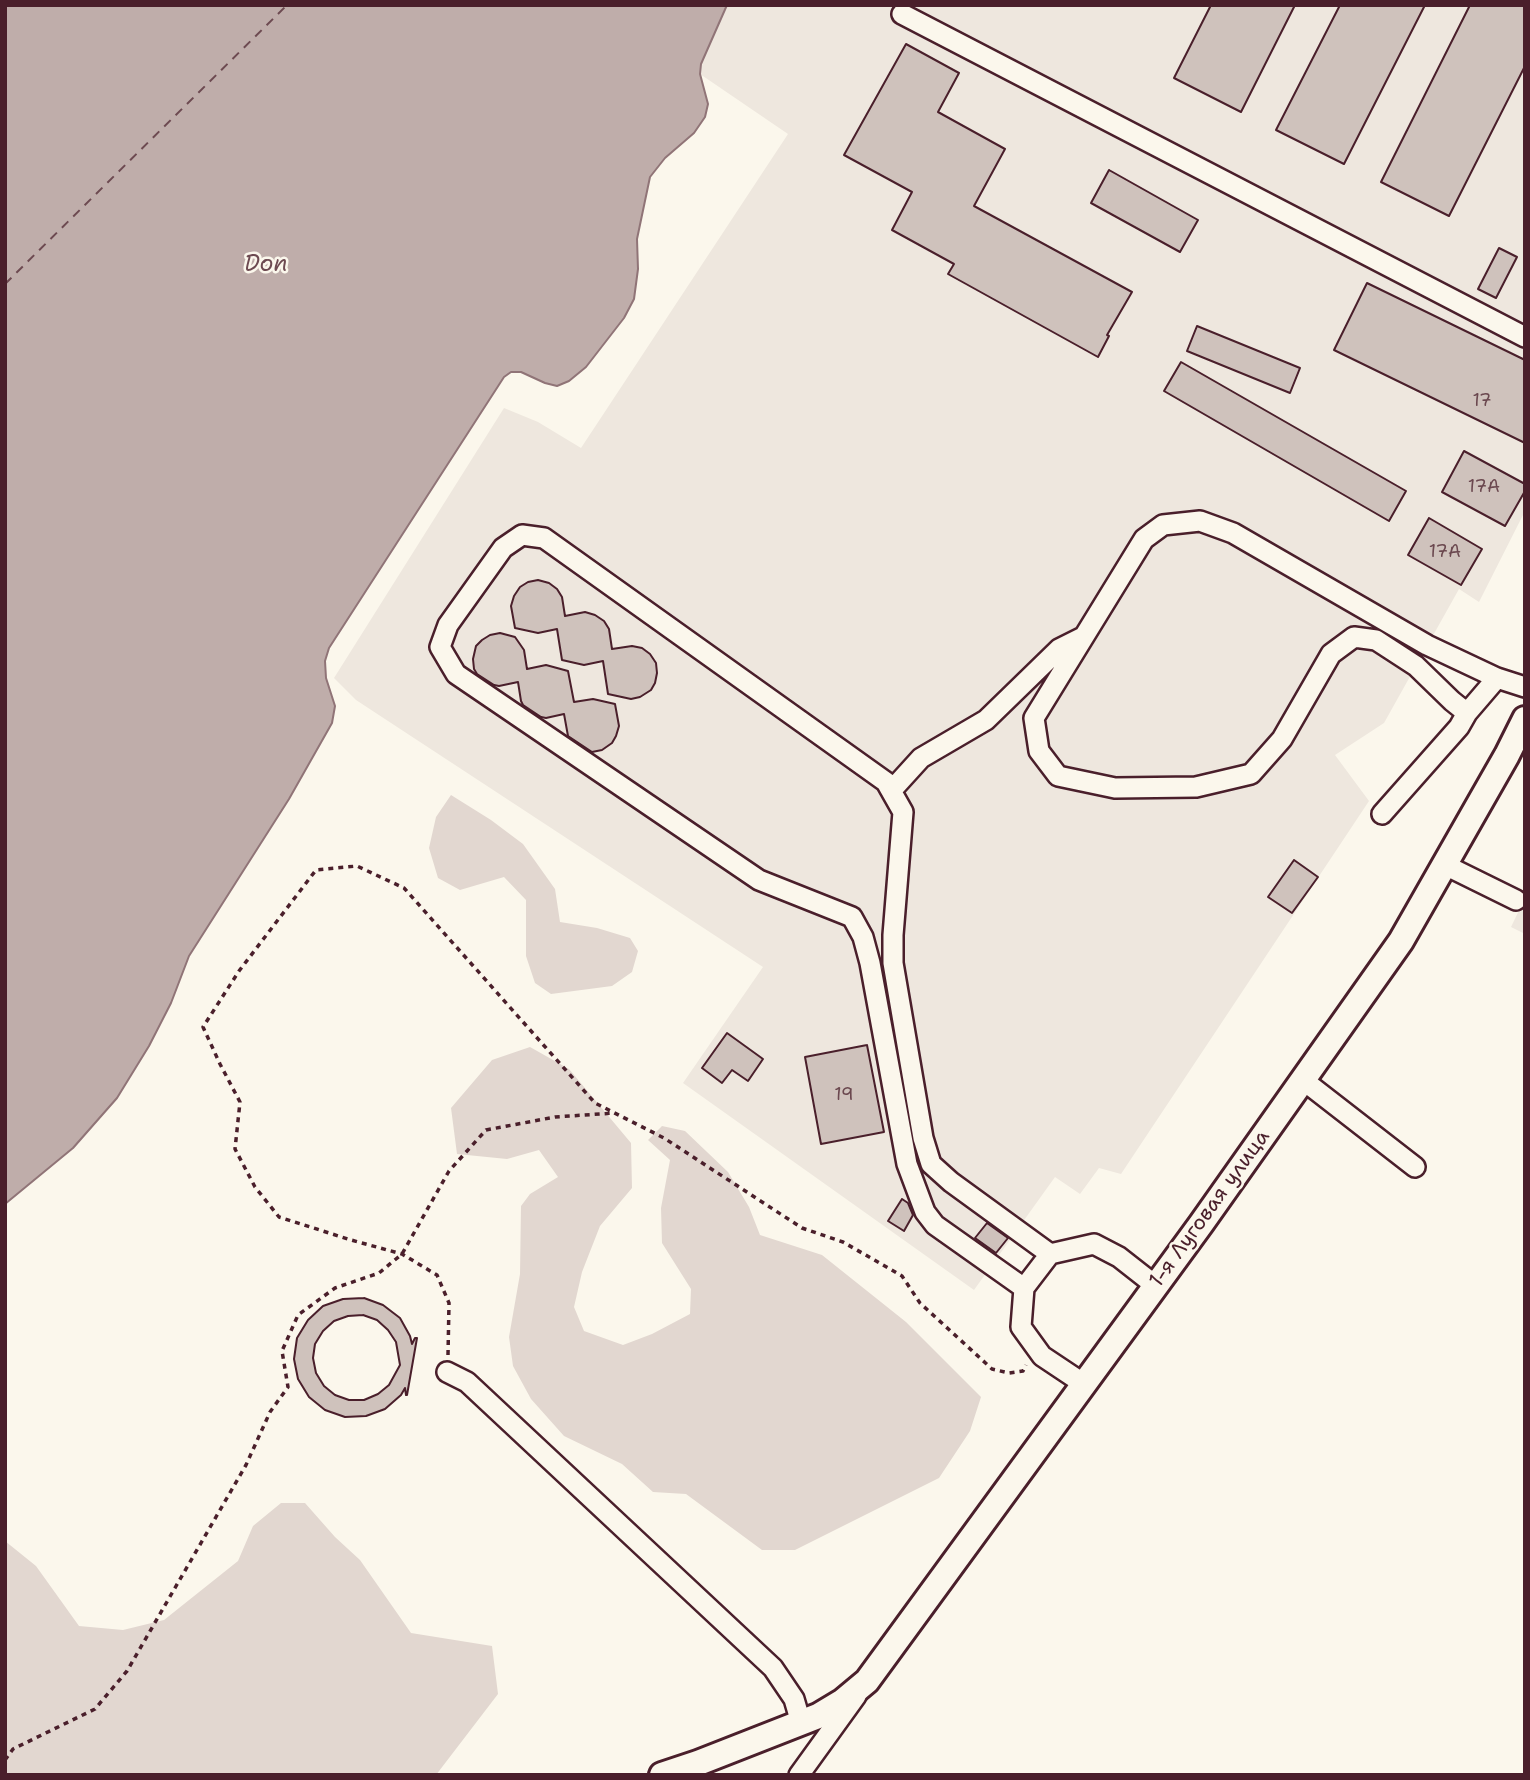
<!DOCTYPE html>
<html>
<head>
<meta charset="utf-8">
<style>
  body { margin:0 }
  #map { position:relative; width:1530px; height:1780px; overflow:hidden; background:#fbf7ec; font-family:"Shantell Sans",sans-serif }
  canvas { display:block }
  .frame { position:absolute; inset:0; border:7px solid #4a1f2b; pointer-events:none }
</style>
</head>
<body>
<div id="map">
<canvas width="1530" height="1780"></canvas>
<div class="frame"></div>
</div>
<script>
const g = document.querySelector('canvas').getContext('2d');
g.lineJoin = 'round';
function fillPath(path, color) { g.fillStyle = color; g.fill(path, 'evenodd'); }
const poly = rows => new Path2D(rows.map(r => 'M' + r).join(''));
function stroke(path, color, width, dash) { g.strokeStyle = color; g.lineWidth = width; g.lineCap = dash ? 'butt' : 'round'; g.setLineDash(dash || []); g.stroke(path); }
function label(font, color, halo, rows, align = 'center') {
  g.font = font + ' "Shantell Sans",sans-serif'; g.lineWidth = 5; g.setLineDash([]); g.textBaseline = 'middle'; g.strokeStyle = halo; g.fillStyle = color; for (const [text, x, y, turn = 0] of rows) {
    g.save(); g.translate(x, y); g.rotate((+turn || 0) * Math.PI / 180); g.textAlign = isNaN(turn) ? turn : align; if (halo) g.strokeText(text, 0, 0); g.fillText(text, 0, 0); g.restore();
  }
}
fillPath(poly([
  [727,5,1525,5,1525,511,1479,602,1459,589,1384,723,1335,755,1369,801,1121,1174,1099,1168,1080,1194,1055,1177,974,1290,683,1083,763,967,356,700,334,678,504,408,538,422,581,448,788,134,700,74,701,64,707,49],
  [1525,898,1525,934,1511,927]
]), '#eee7de');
fillPath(poly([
  [451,795,491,820,523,844,555,889,560,922,597,928,630,938,638,951,632,972,612,986,551,994,535,983,526,956,526,900,504,877,460,890,438,878,429,848,436,817],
  [530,1047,569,1069,631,1143,632,1188,600,1226,582,1272,574,1307,584,1331,623,1345,652,1334,690,1314,691,1289,662,1243,661,1208,670,1160,648,1140,662,1126,685,1131,728,1172,749,1207,760,1235,822,1255,906,1322,981,1397,970,1431,939,1478,795,1550,762,1550,686,1494,653,1492,622,1464,564,1436,531,1399,513,1366,509,1337,520,1274,521,1206,530,1194,558,1177,539,1150,507,1159,457,1154,451,1108,492,1060],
  [281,1503,305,1503,335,1537,360,1560,411,1633,492,1646,498,1694,436,1775,5,1775,5,1541,36,1566,79,1626,123,1630,164,1620,238,1561,253,1526]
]), '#e2d7d0');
const water = poly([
  [5,5,727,5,701,64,700,74,708,104,705,117,694,133,665,158,650,177,637,239,638,269,634,299,624,318,586,367,569,381,557,386,545,383,521,372,511,372,504,377,329,648,325,661,326,678,335,706,332,723,289,799,189,956,171,1003,149,1046,117,1098,73,1148,5,1204,5,5]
]);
fillPath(water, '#bfadaa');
stroke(water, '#907477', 2);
stroke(poly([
  [5,284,287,5]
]), '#6d4a51', 2, [9, 7]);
const building = poly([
  [1211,5,1295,5,1241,112,1174,78,1211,5],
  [1340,5,1425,5,1344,164,1276,130,1340,5],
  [1470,5,1525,5,1525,66,1449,216,1381,182,1470,5],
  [906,44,959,73,938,112,1005,149,974,206,1132,292,1107,335,1109,336,1098,357,948,274,954,264,892,230,912,192,844,155,906,44],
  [1109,170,1198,220,1180,252,1091,203,1109,170],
  [1499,248,1517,257,1496,298,1478,289,1499,248],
  [1367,283,1525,360,1525,443,1334,350,1367,283],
  [1197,326,1300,368,1290,393,1187,351,1197,326],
  [1181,362,1406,491,1389,521,1164,391,1181,362],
  [1464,451,1525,484,1525,491,1505,526,1442,492,1464,451],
  [1429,518,1482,549,1461,585,1408,555,1429,518],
  [538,580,549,583,557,589,562,597,565,616,585,612,595,615,604,621,609,629,612,649,632,646,642,648,650,654,656,663,657,673,655,683,651,690,640,697,631,699,608,694,603,661,584,665,562,660,557,629,538,633,515,628,511,606,514,596,520,587,528,582,538,580],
  [500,633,515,637,524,650,527,669,546,665,568,671,574,702,593,699,615,704,619,726,616,736,612,743,602,750,592,752,568,736,564,714,546,718,541,717,523,705,521,701,518,682,499,686,494,685,477,674,474,669,473,659,476,646,482,640,490,635,500,633],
  [1294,860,1318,877,1292,913,1268,897,1294,860],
  [727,1033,763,1059,748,1081,732,1070,722,1083,702,1068,727,1033],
  [867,1045,884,1132,821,1144,805,1057,867,1045],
  [902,1199,908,1203,913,1215,904,1231,888,1221,902,1199],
  [987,1223,1008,1238,996,1253,975,1238,987,1223],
  [364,1298,383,1305,400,1318,410,1336,412,1344,415,1338,417,1338,407,1395,406,1395,405,1388,401,1395,385,1409,366,1416,345,1417,325,1410,309,1397,298,1379,294,1359,297,1338,308,1320,323,1306,343,1299,364,1298],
  [363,1315,377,1320,388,1330,396,1342,400,1365,389,1385,378,1394,364,1400,349,1400,335,1395,324,1386,316,1373,313,1358,315,1344,323,1331,334,1321,348,1316,363,1315]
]);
fillPath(building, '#cfc2bc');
stroke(building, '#4a1f2b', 2);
const minor = poly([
  [902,14,1525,337],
  [1467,713,1452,701,1416,666,1376,640,1354,637,1331,654,1282,739,1251,774,1196,787,1115,788,1058,776,1039,751,1034,718,1144,539,1163,525,1200,521,1233,533,1427,645,1497,678,1525,687],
  [891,791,921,758,986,720,1059,649,1083,637],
  [1382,814,1459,727,1467,713,1497,678],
  [1445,865,1516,900],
  [1303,1080,1415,1167],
  [1024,1288,935,1225,925,1212,907,1164,870,963,863,937,852,917,759,880,456,674,440,647,448,625,503,548,522,535,544,538,886,782,903,812,893,935,893,963,923,1138,931,1164,951,1182,1050,1254],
  [447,1372,467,1382,773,1668,794,1699,801,1723],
  [1084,1384,1042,1356,1021,1327,1024,1288,1050,1254,1094,1244,1119,1257,1156,1286],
  [799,1775,856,1696]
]);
const major = poly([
  [662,1775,698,1763,818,1716,843,1701,867,1681,1201,1224,1401,941,1507,755,1525,719]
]);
stroke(minor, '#4a1f2b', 24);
stroke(major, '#4a1f2b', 30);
stroke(poly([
  [448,1355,449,1303,437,1275,402,1254,351,1240,279,1217,255,1187,235,1149,240,1102,220,1064,203,1027,239,971,316,870,357,866,404,888,595,1103,664,1138,802,1228,843,1242,902,1276,920,1303,992,1369,1009,1373,1023,1371,1026,1365],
  [5,1760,13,1749,95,1709,127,1671,246,1465,270,1412,288,1387,282,1351,298,1315,335,1288,379,1273,402,1254,449,1171,486,1130,555,1117,614,1113]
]), '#4a1f2b', 3.5, [5, 5]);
stroke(minor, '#fbf7ec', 19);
stroke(major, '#fbf7ec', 24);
label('18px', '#6b484f', null, [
  ["17",1482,401],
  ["17А",1484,487],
  ["17А",1445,552],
  ["19",844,1095]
]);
label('21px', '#4a1f2b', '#fbf7ec', [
  ["1-я Луговая улица",1210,1209,-54]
]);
label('italic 23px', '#6d4a51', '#fbf7ec', [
  ["Don",266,265]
]);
</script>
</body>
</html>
